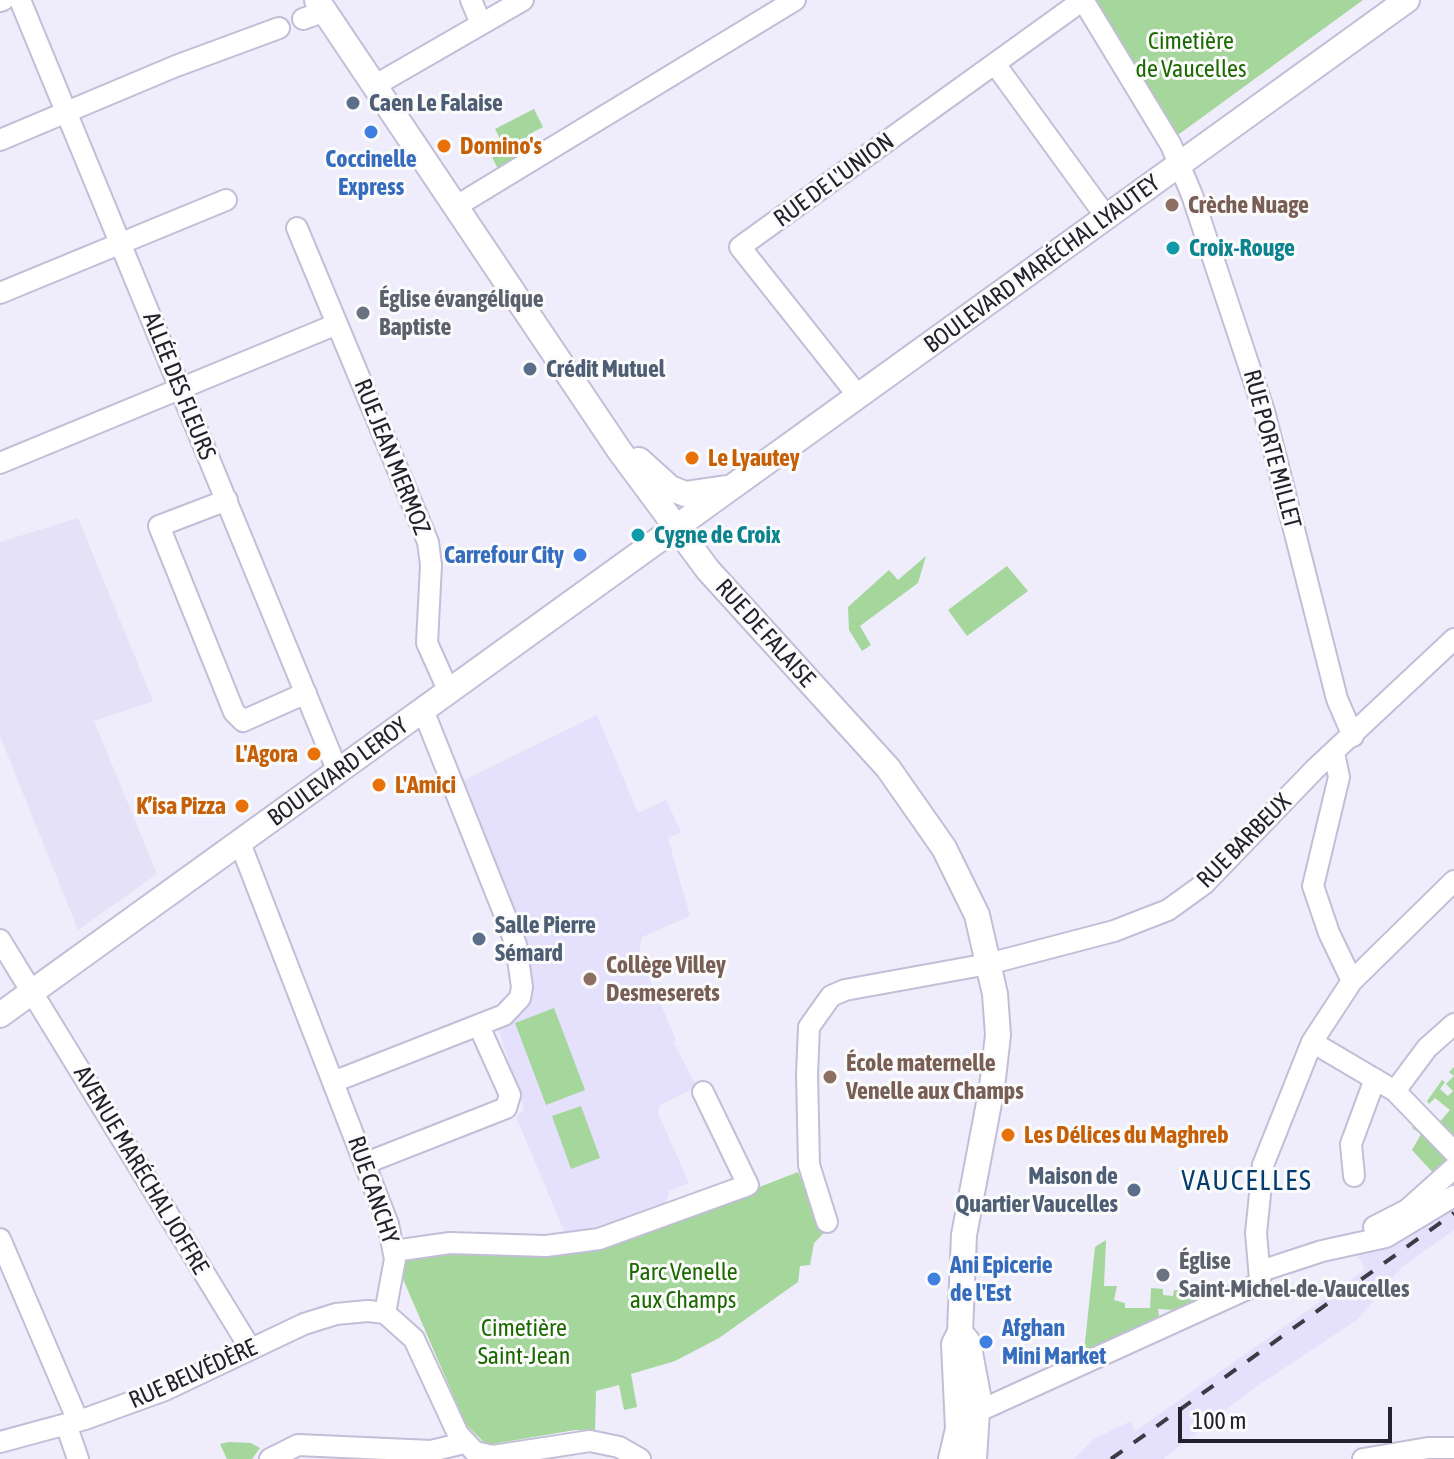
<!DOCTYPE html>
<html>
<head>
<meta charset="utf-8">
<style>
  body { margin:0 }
  #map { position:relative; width:1454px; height:1459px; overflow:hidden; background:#efecfb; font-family:"Asap Condensed",sans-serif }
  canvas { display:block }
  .scale { position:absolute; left:1178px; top:1407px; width:214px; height:36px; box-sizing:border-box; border:4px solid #23212b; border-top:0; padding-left:10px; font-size:24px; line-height:28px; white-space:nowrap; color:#23212b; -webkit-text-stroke:6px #fbfbfb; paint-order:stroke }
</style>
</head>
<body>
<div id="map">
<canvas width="1454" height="1459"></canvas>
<div class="scale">100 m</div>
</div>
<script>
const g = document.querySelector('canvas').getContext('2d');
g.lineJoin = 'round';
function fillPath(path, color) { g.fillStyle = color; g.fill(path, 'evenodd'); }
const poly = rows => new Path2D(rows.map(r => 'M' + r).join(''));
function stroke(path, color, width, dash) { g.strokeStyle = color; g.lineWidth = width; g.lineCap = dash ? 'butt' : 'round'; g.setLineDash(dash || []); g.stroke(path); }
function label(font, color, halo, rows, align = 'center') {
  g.font = font + ' "Asap Condensed",sans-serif'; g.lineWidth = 6; g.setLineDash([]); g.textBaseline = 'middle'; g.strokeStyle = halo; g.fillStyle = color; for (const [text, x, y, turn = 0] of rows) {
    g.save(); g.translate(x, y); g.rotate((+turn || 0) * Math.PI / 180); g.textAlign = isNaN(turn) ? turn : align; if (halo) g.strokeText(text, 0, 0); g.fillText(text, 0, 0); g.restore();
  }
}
fillPath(poly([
  [78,518,153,701,94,721,157,874,78,930,0,736,0,542]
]), '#e5e1f7');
fillPath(poly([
  [597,715,638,813,666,800,681,832,668,838,690,916,642,937,639,954,676,1040,673,1042,697,1087,660,1105,658,1113,689,1183,669,1191,665,1208,631,1220,565,1233,516,1117,524,1110,499,1030,525,1007,533,985,532,973,514,911,462,781],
  [1454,1205,1454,1230,1402,1267,1357,1320,1254,1388,1163,1459,1074,1459,1094,1439,1131,1421,1134,1432,1365,1270,1357,1254,1379,1248]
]), '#e5e0fb');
fillPath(poly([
  [1092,0,1363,0,1175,137],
  [534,109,543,127,528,135,530,140,522,143,527,152,498,169,492,157,506,150,495,129],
  [926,556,918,583,860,626,871,645,862,651,849,630,848,607,889,570,898,580],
  [1007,566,1028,591,967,636,948,610],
  [554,1008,585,1090,546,1105,515,1023],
  [1454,1067,1454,1134,1448,1139,1437,1125,1450,1110,1435,1098,1429,1104,1427,1101,1442,1080,1445,1082,1440,1089,1448,1096,1453,1091,1446,1084,1454,1076,1449,1072],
  [581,1106,600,1158,571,1169,552,1116],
  [1418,1117,1450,1155,1449,1164,1436,1176,1412,1150,1421,1134,1412,1128],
  [798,1172,825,1232,814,1243,810,1265,800,1266,798,1282,719,1338,675,1361,631,1374,637,1407,624,1410,619,1385,596,1391,595,1431,575,1430,487,1445,466,1425,403,1279,406,1257,465,1249,608,1246],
  [1106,1240,1104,1286,1117,1286,1114,1300,1125,1303,1125,1308,1150,1308,1151,1288,1163,1289,1163,1295,1173,1296,1174,1290,1209,1294,1173,1310,1158,1309,1159,1316,1084,1352,1095,1247],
  [229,1442,251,1443,260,1448,252,1459,227,1459,220,1444]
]), '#a5d69b');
const minor = poly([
  [20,0,338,772],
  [471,0,481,24],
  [1083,0,1171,145,1192,195,1264,411,1337,699,1353,736],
  [0,1,3,0],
  [303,19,325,11],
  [995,64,1107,218],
  [374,86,523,0],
  [0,140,176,66,279,28],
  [455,207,795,0],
  [297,228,428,542,431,565,427,643,449,692],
  [0,293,226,200],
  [859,397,740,247,1083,0],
  [0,463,337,324],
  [227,500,159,526,234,712,243,721,306,693],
  [1334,753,1339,777,1313,886,1329,933,1352,981],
  [240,843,388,1224,395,1259,385,1313],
  [0,940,250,1348],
  [1312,1042,1395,1091,1454,1152],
  [333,1082,504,1015,520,998,522,987,516,945,506,918,423,710],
  [1395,1091,1427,1048,1454,1024],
  [366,1163,506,1108,510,1095,479,1026],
  [1354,1176,1351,1144,1375,1079],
  [827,1222,809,1165,807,1074,809,1027,831,996,845,990,988,964,1114,931,1168,910,1204,884,1315,769,1454,639],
  [1374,1227,1407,1210,1454,1168],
  [0,1239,78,1421],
  [394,1251,450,1243,546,1246,599,1239,748,1185,703,1092],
  [1261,1271,1322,1251,1386,1237,1454,1196],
  [979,1411,1256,1285,1260,1279,1256,1233,1263,1165,1312,1042,1352,981,1454,881],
  [66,1424,78,1459],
  [0,1442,85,1419,165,1390,304,1324,336,1314,368,1311,385,1313,414,1339,458,1434,475,1452,493,1456,590,1441,619,1447,640,1459],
  [270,1459,298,1445,431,1451,464,1443],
  [1363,1459,1428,1448,1454,1448]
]);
const major = poly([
  [317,0,619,450,708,570,888,768,944,848,977,915,995,994,998,1035,992,1087,964,1235,960,1332,954,1344,958,1429,951,1459],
  [639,460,670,488,685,494,726,488],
  [0,1015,1407,0],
  [960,1332,968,1342,978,1395,974,1459]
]);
stroke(minor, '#c2bed7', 24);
stroke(major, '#c2bed7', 28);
stroke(minor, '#fff', 20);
stroke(major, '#fff', 24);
stroke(poly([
  [1111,1459,1454,1213]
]), '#3c3a44', 4, [14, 14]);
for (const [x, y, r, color] of [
  [353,103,8,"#5c6f8a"],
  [371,132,8,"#3f7fe0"],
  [444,146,8,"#e8710a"],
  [1172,205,8,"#8d6e63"],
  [1173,248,8,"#0f9aa8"],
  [363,313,8,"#6b7280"],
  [530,369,8,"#5c6f8a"],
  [692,458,8,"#e8710a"],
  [638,535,8,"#0f9aa8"],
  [580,555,8,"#3f7fe0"],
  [314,754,8,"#e8710a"],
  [379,785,8,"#e8710a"],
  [242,806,8,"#e8710a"],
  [479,939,8,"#5c6f8a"],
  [590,979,8,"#8d6e63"],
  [830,1077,8,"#8d6e63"],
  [1008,1135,8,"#e8710a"],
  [1134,1190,8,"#5c6f8a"],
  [1163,1275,8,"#6b7280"],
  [934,1279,8,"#3f7fe0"],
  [986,1342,8,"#3f7fe0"]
]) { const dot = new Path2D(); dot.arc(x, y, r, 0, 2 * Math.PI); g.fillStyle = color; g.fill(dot); stroke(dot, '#fbfbfb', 3); }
label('24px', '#1b6900', '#fbfbfb', [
  ["Cimetière",1191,41],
  ["de Vaucelles",1191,69],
  ["Parc Venelle",683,1272],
  ["aux Champs",683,1300],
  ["Cimetière",524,1328],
  ["Saint-Jean",524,1356]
]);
label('bold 24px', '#4e5e75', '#fbfbfb', [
  ["Caen Le Falaise",369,103],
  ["Crédit Mutuel",546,369],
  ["Salle Pierre",495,925],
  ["Sémard",495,953],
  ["Maison de",1118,1176,"right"],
  ["Quartier Vaucelles",1118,1204,"right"]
], 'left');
label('bold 24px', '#c56008', '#fbfbfb', [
  ["Domino's",460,146],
  ["Le Lyautey",708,458],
  ["L'Agora",298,754,"right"],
  ["L'Amici",395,785],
  ["K’isa Pizza",226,806,"right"],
  ["Les Délices du Maghreb",1024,1135]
], 'left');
label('bold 24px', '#366cbe', '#fbfbfb', [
  ["Coccinelle",371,159,"center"],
  ["Express",371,187,"center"],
  ["Carrefour City",564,555,"right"],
  ["Ani Epicerie",950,1265],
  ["de l'Est",950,1293],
  ["Afghan",1002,1328],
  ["Mini Market",1002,1356]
], 'left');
label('24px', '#23212b', '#fbfbfb', [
  ["RUE DE L'UNION",834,180,-36],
  ["BOULEVARD MARÉCHAL LYAUTEY",1042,264,-36],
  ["ALLÉE DES FLEURS",179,386,68],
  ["RUE PORTE MILLET",1272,449,75],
  ["RUE JEAN MERMOZ",392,457,68],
  ["RUE DE FALAISE",765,633,48],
  ["BOULEVARD LEROY",338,772,-36],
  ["RUE BARBEUX",1244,841,-45],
  ["AVENUE MARÉCHAL JOFFRE",141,1170,59],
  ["RUE CANCHY",373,1190,71],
  ["RUE BELVÉDÈRE",193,1374,-24]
]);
label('bold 24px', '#785e54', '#fbfbfb', [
  ["Crèche Nuage",1188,205],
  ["Collège Villey",606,965],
  ["Desmeserets",606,993],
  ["École maternelle",846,1063],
  ["Venelle aux Champs",846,1091]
], 'left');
label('bold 24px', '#0d838f', '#fbfbfb', [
  ["Croix-Rouge",1189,248],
  ["Cygne de Croix",654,535]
], 'left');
label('bold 24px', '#5b616d', '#fbfbfb', [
  ["Église évangélique",379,299],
  ["Baptiste",379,327],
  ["Église",1179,1261],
  ["Saint-Michel-de-Vaucelles",1179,1289]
], 'left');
g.letterSpacing = '2px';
label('28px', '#033c6d', '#fbfbfb', [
  ["VAUCELLES",1247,1181]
]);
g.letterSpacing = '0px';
</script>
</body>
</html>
